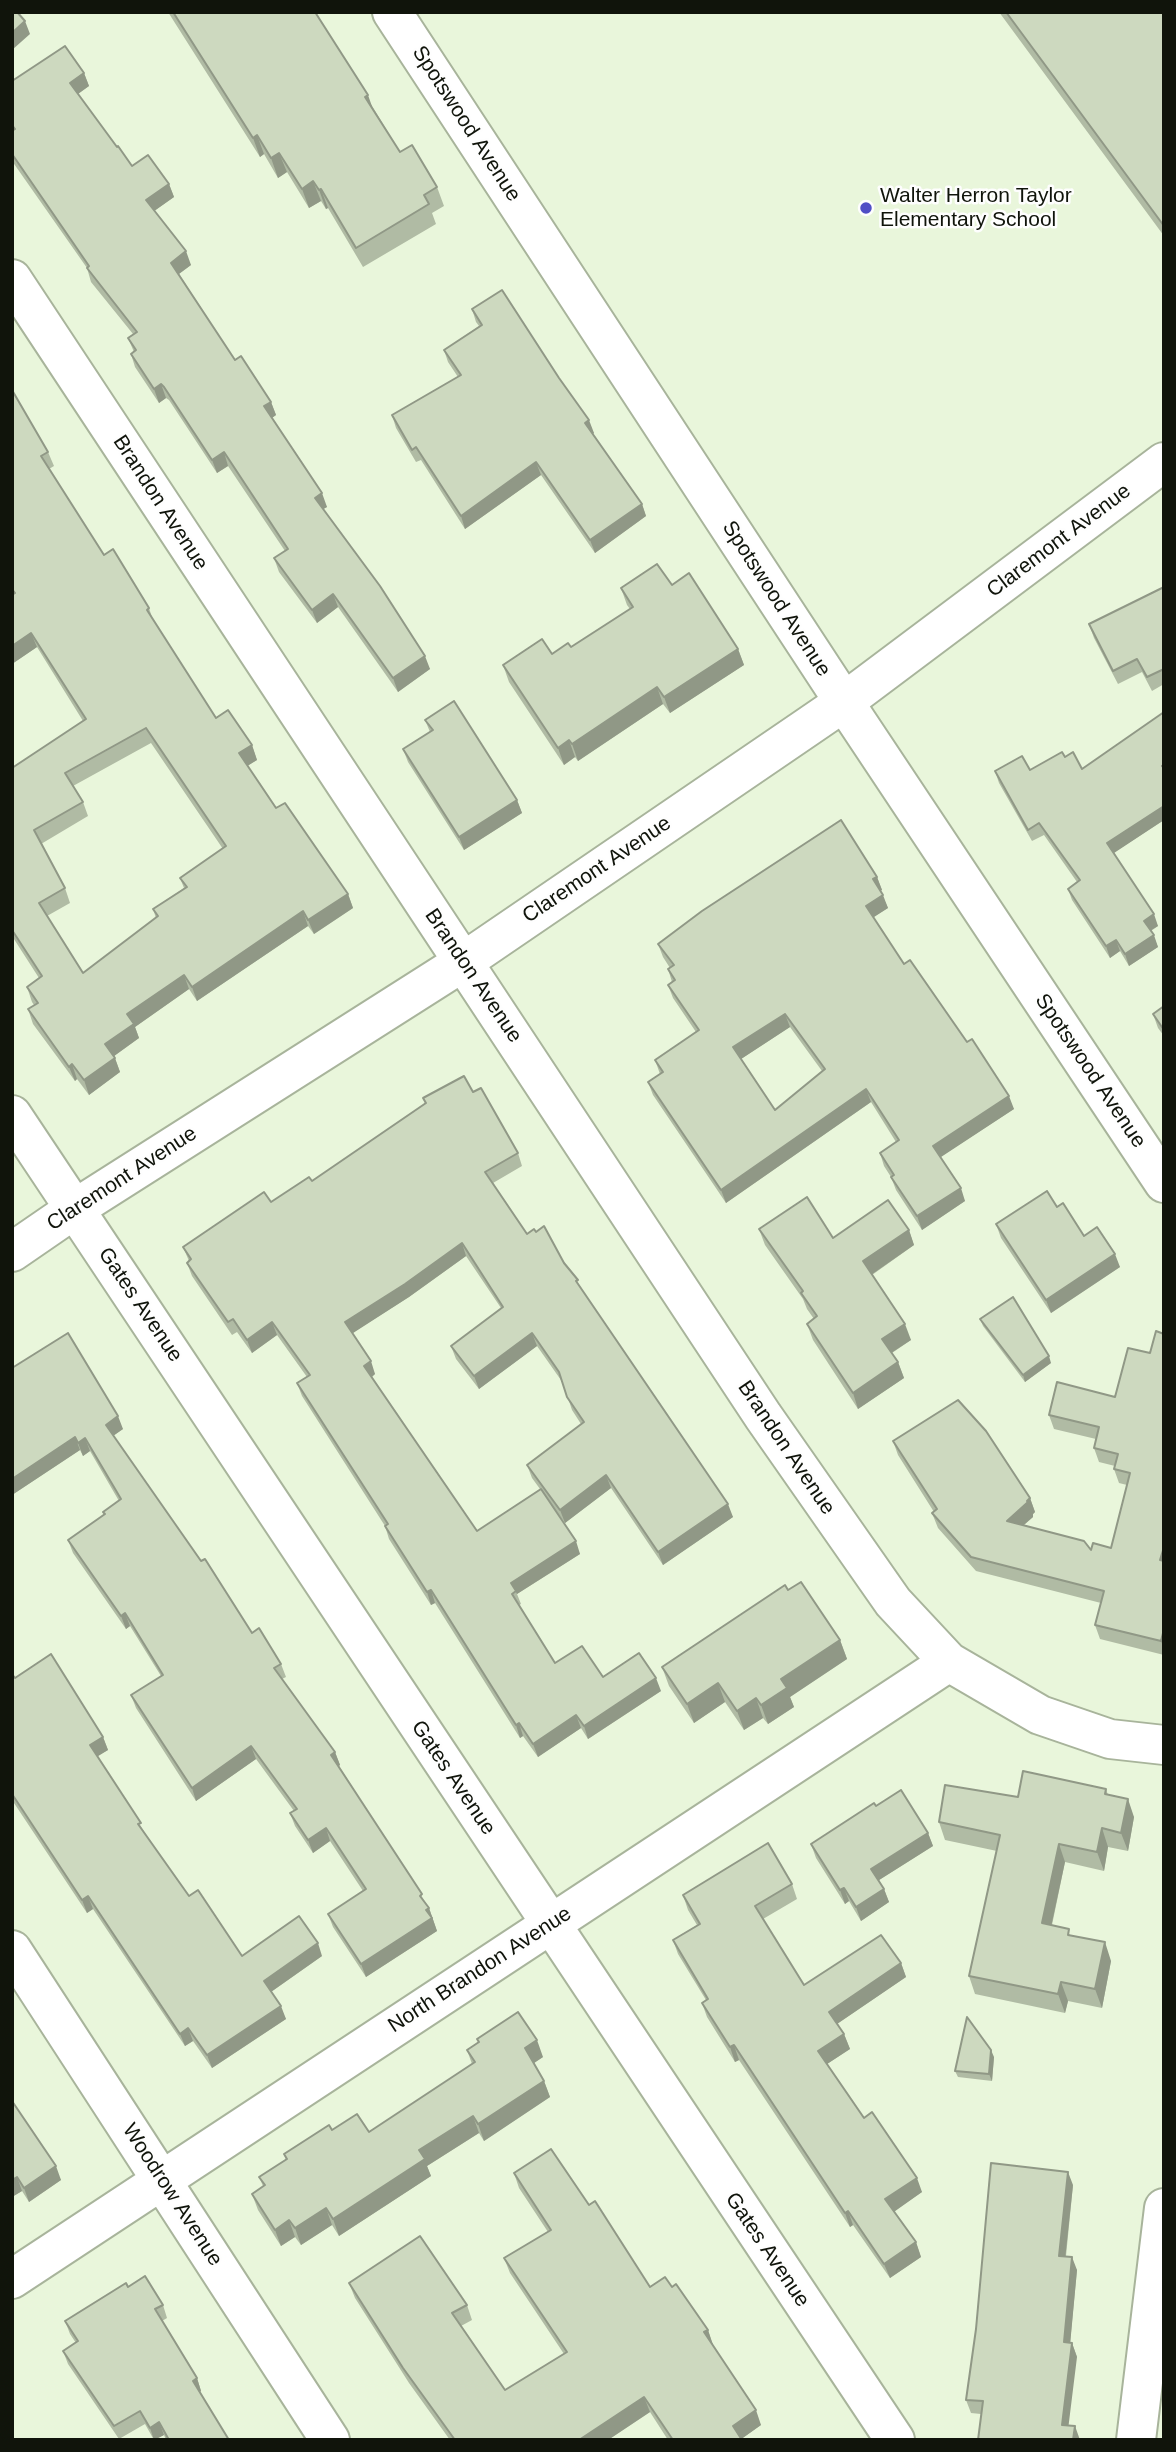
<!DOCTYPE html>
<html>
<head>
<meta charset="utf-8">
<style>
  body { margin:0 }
  #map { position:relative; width:1176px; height:2452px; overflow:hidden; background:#e9f6db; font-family:Helvetica,sans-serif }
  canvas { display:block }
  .frame { position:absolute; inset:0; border:14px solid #10140b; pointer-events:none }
</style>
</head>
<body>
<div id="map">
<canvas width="1176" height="2452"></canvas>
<div class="frame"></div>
</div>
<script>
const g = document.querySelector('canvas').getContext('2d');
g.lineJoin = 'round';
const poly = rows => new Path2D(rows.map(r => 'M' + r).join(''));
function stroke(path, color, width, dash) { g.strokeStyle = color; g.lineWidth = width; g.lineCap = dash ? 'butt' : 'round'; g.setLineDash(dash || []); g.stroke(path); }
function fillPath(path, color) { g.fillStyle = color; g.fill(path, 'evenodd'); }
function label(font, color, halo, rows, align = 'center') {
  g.font = font + ' Helvetica,sans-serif'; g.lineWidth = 5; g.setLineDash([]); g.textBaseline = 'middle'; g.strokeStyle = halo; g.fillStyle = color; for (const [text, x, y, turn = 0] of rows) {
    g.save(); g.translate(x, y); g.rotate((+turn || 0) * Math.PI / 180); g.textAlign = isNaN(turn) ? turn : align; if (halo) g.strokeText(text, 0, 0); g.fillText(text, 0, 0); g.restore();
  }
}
const street = poly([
  [392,12,844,702,1164,1183],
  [12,279,763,1416,893,1602,949,1662,1040,1715,1110,1739,1164,1745],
  [12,1115,895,2440],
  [12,1252,76,1208,463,962,806,728,844,702,1164,462],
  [12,1950,330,2440],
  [12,2279,949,1662],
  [1136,2440,1164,2208]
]);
stroke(street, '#a8b49b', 42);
stroke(street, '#fff', 38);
fillPath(poly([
  [168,12,315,12,400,152,437,187,444,206,432,213,436,224,363,267,328,208,326,209,321,201,309,208,287,172,278,178,264,154,260,157],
  [999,12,1164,12,1164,236],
  [84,73,89,86,78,94,117,147,132,166,169,184,174,197,154,211,191,265,179,274,235,360,271,402,276,415,272,418,327,507,323,509,430,669,398,692,338,607,317,623,279,572,274,558,285,551,228,466,217,473,169,400,166,398,159,403,135,367,131,354,134,352,128,338,133,334,91,282,87,268,12,161,12,81],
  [472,309,594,433,593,434,642,504,646,516,595,553,541,475,465,529,421,460,416,462,396,428,392,415,458,377,448,362,444,350,479,326,476,322],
  [12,390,48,452,54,466,49,469,104,555,149,608,153,620,216,718,252,745,257,760,247,766,276,808,348,894,353,908,314,934,308,926,197,1001,189,989,135,1027,139,1038,114,1056,120,1072,89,1095,77,1079,75,1081,33,1024,28,1009,34,1005,32,1002,27,987,39,978,12,936,12,768,83,721,37,647,12,664],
  [151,743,223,849,180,878,184,888,153,909,156,918,83,973,47,916,70,903,65,888,41,844,88,816,83,802,73,786],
  [672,585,738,649,744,665,670,713,663,704,578,761,575,757,564,765,509,682,503,665,552,654,571,647,630,609,627,605,621,588],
  [1164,587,1164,684,1152,691,1142,672,1118,684,1094,638,1089,624],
  [1164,712,1164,820,1113,853,1158,926,1151,931,1158,947,1129,966,1120,951,1110,958,1072,900,1068,889,1077,882,1044,835,1032,841,999,783,995,771,1030,770,1065,757,1082,769],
  [425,720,517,800,522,813,464,850,408,762,403,749,430,732],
  [877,877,882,890,880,891,888,908,873,917,904,964,1014,1109,940,1157,965,1201,922,1230,896,1190,891,1177,884,1166,880,1153,896,1142,871,1102,726,1203,653,1095,648,1082,660,1074,655,1060,696,1032,673,998,668,985,672,982,668,969,670,968,663,957,658,944],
  [790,1027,822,1071,775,1110,741,1059],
  [1164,1006,1164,1036,1158,1028,1153,1014],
  [473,1092,518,1153,522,1166,493,1183,527,1234,564,1263,733,1517,663,1565,611,1488,565,1523,550,1503,580,1554,517,1594,521,1604,519,1605,555,1663,603,1677,661,1691,588,1739,581,1728,538,1757,523,1736,520,1738,435,1603,431,1605,389,1539,385,1526,302,1396,297,1383,307,1377,277,1335,252,1353,237,1332,232,1335,192,1276,187,1263,189,1261,183,1247,312,1181,425,1104,423,1098],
  [466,1256,501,1308,451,1346,456,1359,479,1389,537,1346,563,1383,572,1410,581,1424,527,1465,532,1478,540,1489,477,1531,372,1377,375,1374,352,1333,409,1297],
  [1057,1207,1084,1236,1120,1267,1051,1313,1001,1238,996,1224],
  [759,1229,833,1238,909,1230,914,1245,872,1275,911,1340,892,1353,898,1362,904,1378,858,1409,813,1340,807,1324,814,1319,807,1309,803,1299,765,1245],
  [980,1319,1051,1363,1025,1382,983,1326],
  [1164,1334,1164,1655,1100,1639,1095,1625,1101,1603,976,1571,938,1528,932,1513,934,1512,898,1455,893,1441,1030,1498,1035,1512,1033,1514,1033,1517,1024,1525,1091,1550,1111,1548,1127,1485,1119,1483,1114,1469,1115,1466,1099,1462,1094,1448,1096,1439,1054,1429,1049,1415,1115,1397],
  [12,1368,123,1429,113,1436,252,1633,281,1664,286,1677,282,1679,335,1752,340,1765,339,1766,429,1908,437,1931,366,1977,333,1927,328,1914,363,1891,330,1841,313,1853,295,1826,290,1813,294,1811,256,1759,196,1801,136,1708,131,1695,161,1676,130,1626,126,1629,73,1553,68,1540,104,1515,103,1512,119,1501,90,1451,83,1456,80,1450,12,1495],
  [788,1590,840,1640,847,1659,790,1697,794,1707,768,1724,763,1718,744,1730,725,1702,694,1723,669,1686,662,1667],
  [12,1674,15,1678,103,1737,108,1750,97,1756,145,1833,189,1896,242,1956,322,1956,271,1992,286,2019,212,2068,193,2041,185,2046,93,1909,87,1913,12,1800],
  [1106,1789,1108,1795,1134,1817,1128,1851,1108,1847,1104,1871,1065,1862,1052,1925,1072,1936,1111,1961,1102,2008,1068,2001,1065,2013,975,1994,969,1976,997,1851,945,1840,939,1822,1018,1797],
  [876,1806,928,1833,933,1846,879,1880,884,1889,889,1902,861,1921,849,1901,845,1904,816,1858,811,1844],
  [792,1884,797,1899,763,1919,804,1985,901,1963,906,1977,837,2024,844,2034,850,2049,827,2064,864,2118,922,2192,894,2211,916,2242,921,2257,890,2278,853,2225,850,2227,739,2060,735,2062,707,2017,702,2003,706,2000,678,1954,673,1940,697,1925,688,1910,683,1895],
  [477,2039,543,2057,534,2063,544,2081,550,2097,484,2141,479,2133,427,2166,431,2176,339,2236,332,2225,301,2245,295,2237,281,2246,258,2210,252,2194,263,2186,259,2177,286,2160,284,2154,332,2130,369,2132,472,2064,467,2050,478,2043],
  [994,2057,992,2081,958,2077,955,2071],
  [12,2101,61,2180,29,2202,22,2191,12,2197],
  [514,2173,589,2205,650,2287,672,2287,708,2330,713,2345,712,2345,761,2425,741,2439,742,2440,668,2440,650,2412,608,2440,450,2440,409,2383,355,2298,349,2283,467,2305,472,2320,461,2326,505,2390,564,2354,510,2273,504,2258,548,2232,519,2188],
  [1073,2185,1066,2256,1077,2270,1070,2343,1072,2343,1077,2357,981,2414,971,2413,966,2400],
  [128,2287,163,2305,167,2318,162,2321,197,2378,201,2391,200,2392,229,2440,166,2440,164,2435,154,2440,145,2424,119,2439,68,2364,63,2351,76,2343,70,2334,65,2321]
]), '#b0bba4');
fillPath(poly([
  [25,21,30,34,12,50,12,33],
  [84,73,89,86,75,96,70,83],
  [368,95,375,115,365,97],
  [257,135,264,154,260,157,253,138],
  [279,153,287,172,278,178,271,158],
  [313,181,321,201,309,208,302,189],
  [169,184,174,197,150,214,146,200],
  [321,189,328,208,326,209,319,190],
  [186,251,191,265,176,276,171,263],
  [161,384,166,398,159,403,154,389],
  [271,402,276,415,269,420,264,406],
  [589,420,594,433,590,436,585,423],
  [224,452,228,466,217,473,212,460],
  [536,462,541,475,465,529,461,516],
  [322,493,327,507,320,511,315,498],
  [642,504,646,516,595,553,590,540],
  [333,594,338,607,317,623,312,610],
  [31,633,37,647,12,664,12,646],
  [738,649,744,665,670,713,664,697],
  [425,656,430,669,398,692,393,678],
  [657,687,663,704,578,761,572,744],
  [569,740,575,757,564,765,558,748],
  [252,745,257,760,244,768,239,753],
  [517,800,522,813,464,850,459,837],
  [1164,806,1164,820,1111,855,1107,843],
  [877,877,882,890,877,892,873,879],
  [348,894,353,908,314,934,308,920],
  [883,895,888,908,871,919,866,906],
  [303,911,308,926,197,1001,192,987],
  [1154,914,1158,926,1148,932,1144,921],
  [1154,935,1158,947,1129,966,1125,954],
  [1116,940,1120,951,1110,958,1106,946],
  [184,975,189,989,135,1027,139,1038,110,1059,105,1044,127,1014],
  [785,1014,790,1027,738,1061,733,1047],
  [115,1058,120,1072,89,1095,84,1080],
  [72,1064,77,1079,75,1081,69,1067],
  [866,1089,871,1102,726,1203,721,1190],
  [1009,1096,1014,1109,938,1159,933,1146],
  [961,1188,965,1201,922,1230,917,1216],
  [909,1230,914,1245,868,1277,863,1261],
  [462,1243,466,1256,409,1297,350,1335,345,1322],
  [1115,1254,1120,1267,1051,1313,1046,1300],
  [272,1322,277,1335,252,1353,247,1340],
  [905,1324,911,1340,888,1355,882,1339],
  [532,1333,537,1346,479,1389,474,1376],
  [1049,1356,1051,1363,1025,1382,1023,1375],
  [371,1361,375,1374,369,1379,364,1366],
  [898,1362,904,1378,858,1409,853,1393],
  [118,1416,123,1429,110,1438,106,1425],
  [75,1437,80,1450,12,1495,12,1479],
  [85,1438,90,1451,83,1456,78,1443],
  [606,1475,611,1488,565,1523,560,1510],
  [1030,1498,1035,1512,1033,1514,1033,1517,1012,1535,1007,1521],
  [728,1504,733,1517,663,1565,658,1552],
  [576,1541,580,1554,517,1594,511,1583],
  [1164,1547,1164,1570,1160,1560],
  [431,1590,435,1603,431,1605,427,1592],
  [125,1613,130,1626,126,1629,121,1616],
  [1164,1629,1164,1649,1161,1641],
  [840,1640,847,1659,790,1697,794,1707,768,1724,761,1705,781,1679],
  [656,1678,661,1691,588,1739,584,1726],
  [718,1683,725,1702,694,1723,687,1704],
  [756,1698,763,1718,744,1730,737,1711],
  [576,1715,581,1728,538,1757,533,1744],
  [519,1723,523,1736,520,1738,516,1725],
  [103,1737,108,1750,95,1758,90,1745],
  [251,1746,256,1759,196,1801,192,1788],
  [335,1752,340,1765,336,1768,331,1755],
  [1128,1799,1134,1817,1128,1851,1121,1833],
  [326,1828,330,1841,313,1853,308,1840],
  [1102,1828,1108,1847,1104,1871,1097,1852],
  [928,1833,933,1846,876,1882,871,1869],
  [1059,1844,1065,1862,1048,1941,1042,1923],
  [844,1888,849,1901,845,1904,840,1890],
  [884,1889,889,1902,861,1921,856,1907],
  [88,1896,93,1909,87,1913,82,1900],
  [429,1908,437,1931,366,1977,361,1964],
  [1105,1942,1111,1961,1102,2008,1095,1989],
  [318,1943,322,1956,268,1994,264,1981],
  [901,1963,906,1977,834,2026,829,2012],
  [1061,1982,1068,2001,1065,2013,1058,1994],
  [281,2006,286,2019,212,2068,207,2055],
  [188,2028,193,2041,185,2046,180,2034],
  [844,2034,850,2049,824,2066,818,2051],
  [537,2040,543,2057,531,2065,525,2048],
  [734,2045,739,2060,735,2062,730,2047],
  [991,2050,994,2057,992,2081,989,2074],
  [544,2081,550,2097,484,2141,478,2124],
  [473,2116,479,2133,427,2166,431,2176,339,2236,333,2219,419,2150],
  [56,2166,61,2180,29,2202,24,2188],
  [1068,2172,1073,2185,1064,2269,1059,2256],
  [17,2177,22,2191,12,2197,12,2180],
  [917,2178,922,2192,891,2214,885,2199],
  [326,2208,332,2225,301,2245,295,2228],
  [848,2211,853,2225,850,2227,845,2213],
  [289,2220,295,2237,281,2246,275,2230],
  [916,2242,921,2257,890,2278,884,2264],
  [1072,2257,1077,2270,1069,2356,1064,2342],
  [708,2330,713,2345,709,2347,704,2332],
  [1072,2343,1077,2357,1067,2438,1062,2425],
  [197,2378,201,2391,197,2393,193,2381],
  [644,2397,650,2412,608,2440,579,2440],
  [756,2410,761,2425,740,2440,733,2426],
  [159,2422,164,2435,154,2440,150,2428],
  [1075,2426,1080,2440,1073,2440]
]), '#909886');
const building = poly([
  [12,12,17,12,25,21,12,33,12,12],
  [173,12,315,12,368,95,365,97,400,152,412,145,437,187,424,195,429,204,356,248,321,189,319,190,313,181,302,189,279,153,271,158,257,135,253,138,173,12],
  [1006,12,1164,12,1164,226,1006,12],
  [65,46,84,73,70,83,117,147,118,146,132,166,148,155,169,184,146,200,186,251,171,263,235,360,241,356,271,402,264,406,322,493,315,498,380,586,425,656,393,678,333,594,312,610,274,558,288,549,224,452,212,460,164,387,161,384,154,389,131,354,136,350,128,338,137,332,87,268,89,266,12,154,12,131,15,129,12,125,12,81,65,46],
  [502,290,559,378,589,420,585,423,642,504,590,540,536,462,461,516,416,447,412,450,392,415,461,375,444,350,482,325,472,309,502,290],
  [12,390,48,452,41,456,104,555,113,549,149,608,147,610,216,718,228,710,252,745,239,753,276,808,285,803,348,894,308,920,303,911,192,987,184,975,127,1014,134,1024,105,1044,115,1058,84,1080,72,1064,69,1067,28,1009,38,1003,27,987,42,976,12,930,12,768,86,719,31,633,12,646,12,595,15,593,12,589,12,390],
  [146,728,226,846,180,878,187,887,153,909,158,916,83,973,39,903,65,888,34,830,83,802,65,773,146,728],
  [657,564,672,585,689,573,738,649,664,697,657,687,572,744,569,740,558,748,503,665,542,639,552,654,568,643,571,647,633,607,621,588,657,564],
  [1164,587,1164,669,1147,677,1137,659,1113,671,1089,624,1164,587],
  [454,701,517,800,459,837,403,749,433,730,425,720,454,701],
  [1164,712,1164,765,1162,766,1164,768,1164,806,1107,843,1154,914,1144,921,1154,935,1125,954,1116,940,1106,946,1068,889,1080,880,1039,823,1028,830,995,771,1022,756,1030,770,1062,752,1065,757,1073,752,1082,769,1164,712],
  [841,820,877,877,873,879,883,895,866,906,904,964,910,960,967,1042,972,1039,1009,1096,933,1146,961,1188,917,1216,891,1177,894,1175,880,1153,899,1140,866,1089,721,1190,648,1082,663,1072,655,1060,699,1030,668,985,675,980,668,969,674,965,658,944,702,911,841,820],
  [785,1014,825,1069,775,1110,733,1047,785,1014],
  [1164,1006,1164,1030,1153,1014,1164,1006],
  [464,1076,473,1092,481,1088,518,1153,485,1172,527,1234,534,1229,536,1232,544,1226,564,1263,578,1280,576,1281,728,1504,658,1552,606,1475,560,1510,527,1465,584,1422,567,1397,559,1372,532,1333,474,1376,451,1346,503,1307,462,1243,405,1284,345,1322,371,1361,364,1366,477,1531,541,1489,576,1541,511,1583,516,1591,512,1594,555,1663,582,1646,603,1677,639,1653,656,1678,584,1726,576,1715,533,1744,519,1723,516,1725,431,1590,427,1592,385,1526,388,1524,297,1383,310,1375,272,1322,247,1340,233,1319,228,1322,187,1263,191,1259,183,1247,264,1192,271,1202,309,1177,312,1181,426,1103,423,1098,464,1076],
  [1047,1191,1057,1207,1063,1203,1084,1236,1097,1227,1115,1254,1046,1300,996,1224,1047,1191],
  [807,1197,833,1238,888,1200,909,1230,863,1261,905,1324,882,1339,898,1362,853,1393,807,1324,817,1316,801,1293,803,1291,759,1229,807,1197],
  [1013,1297,1049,1356,1023,1375,980,1319,1013,1297],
  [1156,1331,1164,1334,1164,1547,1160,1560,1164,1561,1164,1629,1161,1641,1095,1625,1104,1591,971,1557,932,1513,937,1509,893,1441,958,1400,986,1431,1030,1498,1027,1501,1028,1502,1007,1521,1084,1541,1091,1550,1093,1543,1111,1548,1130,1473,1114,1469,1118,1454,1094,1448,1099,1427,1049,1415,1057,1382,1115,1397,1128,1348,1150,1353,1156,1331],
  [68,1333,118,1416,106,1425,201,1561,205,1559,252,1633,259,1628,281,1664,274,1668,335,1752,331,1755,422,1894,420,1896,429,1908,426,1910,432,1918,361,1964,328,1914,366,1889,326,1828,308,1840,290,1813,297,1809,251,1746,192,1788,131,1695,163,1675,125,1613,121,1616,68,1540,105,1514,103,1512,121,1499,85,1438,78,1443,75,1437,12,1479,12,1368,68,1333],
  [801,1582,840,1640,781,1679,787,1688,761,1705,756,1698,737,1711,718,1683,687,1704,662,1667,785,1585,788,1590,801,1582],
  [51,1654,103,1737,90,1745,141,1823,138,1824,189,1896,198,1890,242,1956,299,1916,318,1943,264,1981,281,2006,207,2055,188,2028,180,2034,88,1896,82,1900,12,1794,12,1674,15,1678,51,1654],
  [1023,1771,1106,1789,1105,1794,1128,1799,1121,1833,1102,1828,1097,1852,1059,1844,1042,1923,1069,1929,1068,1935,1105,1942,1095,1989,1061,1982,1058,1994,969,1976,1000,1835,939,1822,945,1785,1018,1797,1023,1771],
  [901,1790,928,1833,871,1869,884,1889,856,1907,844,1888,840,1890,811,1844,874,1803,876,1806,901,1790],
  [768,1843,792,1884,755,1906,804,1985,881,1935,901,1963,829,2012,844,2034,818,2051,864,2118,872,2112,917,2178,885,2199,916,2242,884,2264,848,2211,845,2213,734,2045,730,2047,702,2003,708,1999,673,1940,700,1924,683,1895,768,1843],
  [518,2012,537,2040,525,2048,544,2081,478,2124,473,2116,419,2150,425,2159,333,2219,326,2208,295,2228,289,2220,275,2230,252,2194,265,2185,259,2177,287,2159,284,2154,329,2125,332,2130,357,2114,369,2132,475,2062,467,2050,479,2042,477,2039,518,2012],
  [967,2017,991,2050,989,2074,955,2071,967,2017],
  [12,2101,56,2166,24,2188,17,2177,12,2180,12,2101],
  [551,2149,589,2205,595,2201,650,2287,665,2277,672,2287,676,2284,708,2330,704,2332,756,2410,733,2426,742,2440,673,2440,644,2397,579,2440,455,2440,403,2368,349,2283,420,2236,467,2305,452,2313,505,2390,567,2352,504,2258,551,2230,514,2173,551,2149],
  [991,2163,1068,2172,1059,2256,1072,2257,1064,2342,1072,2343,1062,2425,1075,2426,1073,2440,978,2440,983,2401,966,2400,976,2329,991,2163],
  [145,2276,163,2305,155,2309,197,2378,193,2381,229,2440,169,2440,159,2422,150,2428,140,2411,114,2426,63,2351,78,2341,65,2321,126,2283,128,2287,145,2276]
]);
fillPath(building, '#cdd9bf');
stroke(building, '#909886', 2);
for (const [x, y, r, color] of [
  [866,208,7,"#504ec5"]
]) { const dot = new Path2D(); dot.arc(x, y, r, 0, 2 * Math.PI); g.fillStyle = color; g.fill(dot); stroke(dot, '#fefefe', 2.5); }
label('21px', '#10140b', '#fefefe', [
  ["Spotswood Avenue",466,124,57],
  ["Brandon Avenue",160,503,57],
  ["Claremont Avenue",1059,541,-37],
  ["Spotswood Avenue",776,599,57],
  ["Claremont Avenue",597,870,-34],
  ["Brandon Avenue",473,976,56],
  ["Spotswood Avenue",1090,1071,56],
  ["Claremont Avenue",122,1179,-33],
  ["Gates Avenue",140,1305,56],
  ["Brandon Avenue",786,1448,56],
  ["Gates Avenue",453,1778,56],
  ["North Brandon Avenue",480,1970,-33],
  ["Woodrow Avenue",172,2195,57],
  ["Gates Avenue",767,2250,56]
]);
label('21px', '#10140b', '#fefefe', [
  ["Walter Herron Taylor",880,196],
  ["Elementary School",880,220]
], 'left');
</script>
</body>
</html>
